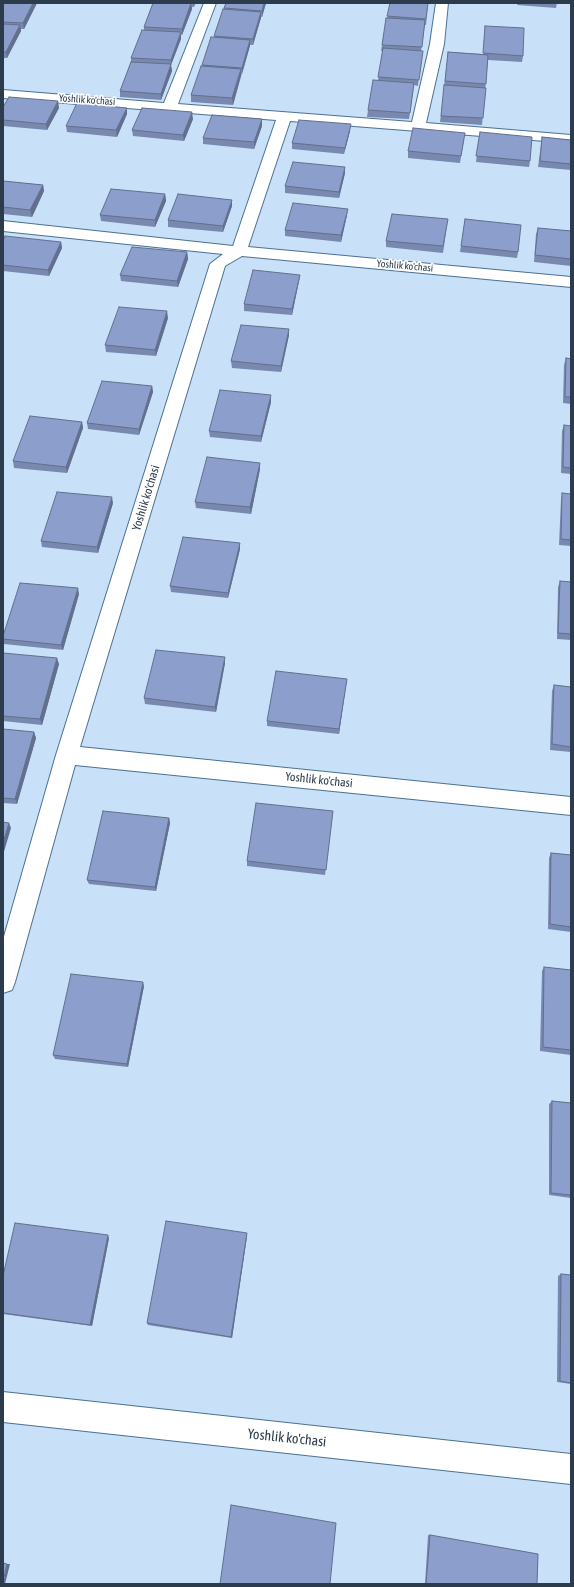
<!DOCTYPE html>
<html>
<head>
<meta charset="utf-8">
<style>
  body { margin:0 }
  #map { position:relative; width:574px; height:1587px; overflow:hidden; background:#c8e0f8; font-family:"Asap Condensed",sans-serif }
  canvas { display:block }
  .frame { position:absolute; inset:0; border:4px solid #2c3c4c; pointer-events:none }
</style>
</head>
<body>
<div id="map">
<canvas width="574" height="1587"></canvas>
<div class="frame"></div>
</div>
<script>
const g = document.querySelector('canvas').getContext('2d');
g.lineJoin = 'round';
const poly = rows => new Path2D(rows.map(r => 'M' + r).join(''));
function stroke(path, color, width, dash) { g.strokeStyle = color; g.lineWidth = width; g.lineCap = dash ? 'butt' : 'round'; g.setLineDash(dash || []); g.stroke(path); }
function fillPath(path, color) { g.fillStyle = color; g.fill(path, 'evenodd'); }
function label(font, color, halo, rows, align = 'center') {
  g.font = font + ' "Asap Condensed",sans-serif'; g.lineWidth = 3.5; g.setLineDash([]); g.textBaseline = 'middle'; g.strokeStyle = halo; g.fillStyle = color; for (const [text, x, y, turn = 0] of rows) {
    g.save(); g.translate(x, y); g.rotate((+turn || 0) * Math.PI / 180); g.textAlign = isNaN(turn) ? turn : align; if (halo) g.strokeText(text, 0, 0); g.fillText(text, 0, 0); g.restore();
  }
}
const minor = poly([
  [204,3,216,3,178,104,412,122,430,44,436,3,448,3,444,44,426,123,571,135,571,143,290,121,248,247,571,277,571,287,242,256,225,266,80,747,571,797,571,815,75,765,15,982,12,990,3,993,3,940,56,755,210,264,223,254,3,231,3,221,233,246,276,120,3,98,3,90,164,103,204,3],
  [3,1392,571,1454,571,1484,3,1422,3,1392]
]);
stroke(minor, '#4b7193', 2);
fillPath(minor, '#fff');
fillPath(poly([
  [3,3,37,3,24,29,21,29,21,31,7,58,3,58,3,61],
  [153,3,196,3,194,7,192,7,192,9,182,35,181,35,181,39,171,65,172,71,161,100,120,97,120,91,131,62,131,58,144,30,144,27],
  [226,3,266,3,262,17,261,17,253,45,250,45,233,105,191,102,191,95,202,65,214,37],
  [390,3,428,3,426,25,425,25,421,51,418,86,414,85,409,119,367,117,368,110,378,80,383,51,381,51,382,45],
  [518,3,557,3,556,8,517,5],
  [485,26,523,56,522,62,488,60,482,125,440,122,448,52,483,54],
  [3,107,59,108,47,130,3,126],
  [127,108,127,114,117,137,67,132,66,126],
  [193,119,184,141,133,136,132,130],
  [262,119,262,126,254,149,203,144,203,138],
  [350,131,344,154,292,149,292,143],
  [480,132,530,161,529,167,476,162],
  [542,137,571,140,571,170,538,167],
  [464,139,460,163,408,158,408,151],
  [345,173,339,198,285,193,285,186],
  [3,181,43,185,44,191,32,217,3,214],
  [165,194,166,201,155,227,101,221,100,215],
  [232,200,232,206,223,232,168,227,168,220],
  [347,215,341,242,285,236,285,230],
  [448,219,443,253,386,247,386,241],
  [465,219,518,252,517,258,460,252],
  [538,228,571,231,571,266,534,262,536,234],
  [3,241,61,242,62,248,49,276,3,271],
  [187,252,188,259,178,287,121,281,120,275],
  [300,275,299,281,292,315,244,311,244,304],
  [168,318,156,356,106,352,105,345],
  [289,335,281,372,232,368,231,361],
  [566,358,571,359,571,404,563,403,564,365],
  [152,386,153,392,139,435,88,429,87,423],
  [271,402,261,442,210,437,209,431],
  [82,422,83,428,67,473,14,468,13,461],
  [564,425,571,426,571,474,561,473,562,431],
  [260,469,251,514,196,508,195,502],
  [562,493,571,494,571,546,559,545,561,499],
  [113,503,98,553,42,547,41,541],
  [240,543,240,549,228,598,171,592,170,586],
  [560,581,571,582,571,640,557,639,558,587],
  [79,594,63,650,4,644,3,641,3,636],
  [3,653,59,664,42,725,3,721],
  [225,663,216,712,145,704,144,698],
  [347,679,339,734,267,726,267,721],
  [554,685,571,687,571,752,550,750,552,691],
  [3,729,34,732,36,738,17,804,3,803],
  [332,816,325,875,247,866,247,861],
  [169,818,170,823,156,891,89,884,87,880],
  [551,853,571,855,571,932,548,929,549,858],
  [544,967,571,970,571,1055,540,1051,542,971],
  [144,986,128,1067,55,1059,53,1055],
  [552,1101,571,1103,571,1198,549,1195,549,1104],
  [247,1236,232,1338,148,1325,147,1323],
  [109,1238,92,1326,3,1314,3,1276],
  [561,1274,571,1275,571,1384,557,1382,558,1276],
  [428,1535,538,1554,537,1584,425,1584]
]), '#7888af');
fillPath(poly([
  [33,3,37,3,24,29,23,23],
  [191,3,192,9,182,35,182,29],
  [264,3,266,3,262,17,262,11],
  [261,12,261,18,253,45,253,39],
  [20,25,21,31,7,58,6,52],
  [181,32,181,39,171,65,172,71,161,100,161,94,171,65,171,60],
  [250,40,250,46,242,74,242,68],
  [241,69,241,75,233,105,232,98],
  [58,101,59,108,47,130,46,124],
  [127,108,127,114,117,137,116,130],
  [192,112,193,119,184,141,183,135],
  [262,119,262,126,254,149,254,142],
  [351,124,350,131,344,154,345,148],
  [345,167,345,173,339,198,339,192],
  [43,185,44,191,32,217,30,210],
  [165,194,166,201,155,227,155,220],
  [232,200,232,206,223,232,223,226],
  [348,209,347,215,341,242,341,235],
  [61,242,62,248,49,276,48,270],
  [187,252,188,259,178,287,177,281],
  [300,275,299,281,292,315,292,309],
  [167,311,168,318,156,356,155,350],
  [289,329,289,335,281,372,281,366],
  [152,386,153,392,139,435,139,429],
  [271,395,271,402,261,442,261,436],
  [82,422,83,428,67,473,66,467],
  [260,463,260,469,251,514,250,507],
  [112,497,113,503,98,553,97,547],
  [240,543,240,549,228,598,228,593],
  [78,588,79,594,63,650,61,645],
  [225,657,225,663,216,712,215,707],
  [57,658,59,664,42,725,40,719],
  [347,679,346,684,339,734,339,729],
  [34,732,36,738,17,804,15,799],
  [169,818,170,823,156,891,155,887],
  [9,823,11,828,3,855,3,843],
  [143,982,144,986,128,1067,127,1064],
  [247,1233,247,1236,232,1338,231,1337],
  [108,1235,109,1238,92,1326,90,1325],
  [7,1564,10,1564,5,1584,3,1584]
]), '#626f8e');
const building = poly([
  [3,3,33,3,23,23,3,22,3,3],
  [153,3,191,3,182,29,144,27,153,3],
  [226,3,264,3,262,11,224,8,226,3],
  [390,3,428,3,426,19,387,16,390,3],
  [223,9,261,12,253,39,214,36,223,9],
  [386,18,425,20,422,47,382,45,386,18],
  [3,24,20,25,6,52,3,52,3,24],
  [485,26,524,28,523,56,483,53,485,26],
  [142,30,181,32,171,60,131,58,142,30],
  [211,37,250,40,242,68,202,65,211,37],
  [383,48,423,51,419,80,378,77,383,48],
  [448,52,488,55,486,84,445,81,448,52],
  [131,62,171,64,161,94,120,91,131,62],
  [201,66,241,69,232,98,191,95,201,66],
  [373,80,414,83,410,113,368,110,373,80],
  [444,85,486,88,483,118,441,116,444,85],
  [9,97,58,101,46,124,3,120,3,107,9,97],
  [77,103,127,108,116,130,66,126,77,103],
  [142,108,192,112,183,135,132,130,142,108],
  [212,115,262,119,254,142,203,138,212,115],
  [299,120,351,124,345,148,292,143,299,120],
  [413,128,465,133,461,156,408,151,413,128],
  [480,132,532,137,530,161,476,156,480,132],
  [542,137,571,140,571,164,540,161,542,137],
  [293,162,345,167,339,192,285,186,293,162],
  [3,181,43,185,30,210,3,207,3,181],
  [111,189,165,194,155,220,100,215,111,189],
  [178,194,232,200,223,226,168,220,178,194],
  [293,203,348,209,341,235,285,230,293,203],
  [392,214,448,219,443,246,386,241,392,214],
  [465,219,521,225,518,252,461,246,465,219],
  [538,228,571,231,571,259,535,255,538,228],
  [5,236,61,242,48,270,3,265,3,241,5,236],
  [132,247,187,252,177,281,120,275,132,247],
  [253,270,300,275,292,309,244,304,253,270],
  [119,307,167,311,155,350,105,345,119,307],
  [241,325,289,329,281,366,231,361,241,325],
  [566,358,571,359,571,397,565,397,566,358],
  [102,381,152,386,139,429,87,423,102,381],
  [220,390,271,395,261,436,209,431,220,390],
  [30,416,82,422,66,467,13,461,30,416],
  [564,425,571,426,571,468,563,467,564,425],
  [207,457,260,463,250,507,195,502,207,457],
  [57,492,112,497,97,547,41,541,57,492],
  [562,493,571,494,571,540,561,539,562,493],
  [183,537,240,543,228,593,170,586,183,537],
  [560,581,571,582,571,634,558,633,560,581],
  [20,583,78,588,61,645,3,639,3,636,20,583],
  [156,650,225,657,215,707,144,698,156,650],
  [3,653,57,658,40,719,3,716,3,653],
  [276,671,347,679,339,729,267,721,276,671],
  [554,685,571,687,571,747,552,744,554,685],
  [3,729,34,732,15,799,3,798,3,729],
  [256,803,333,811,326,870,247,861,256,803],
  [103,811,169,818,155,887,87,880,103,811],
  [3,822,9,823,3,843,3,822],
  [551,853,571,855,571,927,550,924,551,853],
  [544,967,571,970,571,1050,543,1047,544,967],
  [71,974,143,982,127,1064,53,1055,71,974],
  [552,1101,571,1103,571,1195,551,1193,552,1101],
  [166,1221,247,1233,231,1337,147,1323,166,1221],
  [15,1223,108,1235,90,1325,3,1313,3,1276,15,1223],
  [561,1274,571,1275,571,1383,560,1381,561,1274],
  [231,1505,336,1523,330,1584,220,1584,231,1505],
  [430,1535,538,1554,537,1584,426,1584,430,1535],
  [3,1563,7,1564,3,1582,3,1563]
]);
fillPath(building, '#8c9ecb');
stroke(building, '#626f8e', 1);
label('10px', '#2c3c4c', '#fefefe', [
  ["Yoshlik ko'chasi",87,100,4],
  ["Yoshlik ko'chasi",405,266,5]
]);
label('12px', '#2c3c4c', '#fefefe', [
  ["Yoshlik ko'chasi",146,498,-73],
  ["Yoshlik ko'chasi",319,780,6]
]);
label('14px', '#2c3c4c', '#fefefe', [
  ["Yoshlik ko'chasi",287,1438,6]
]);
</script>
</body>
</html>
